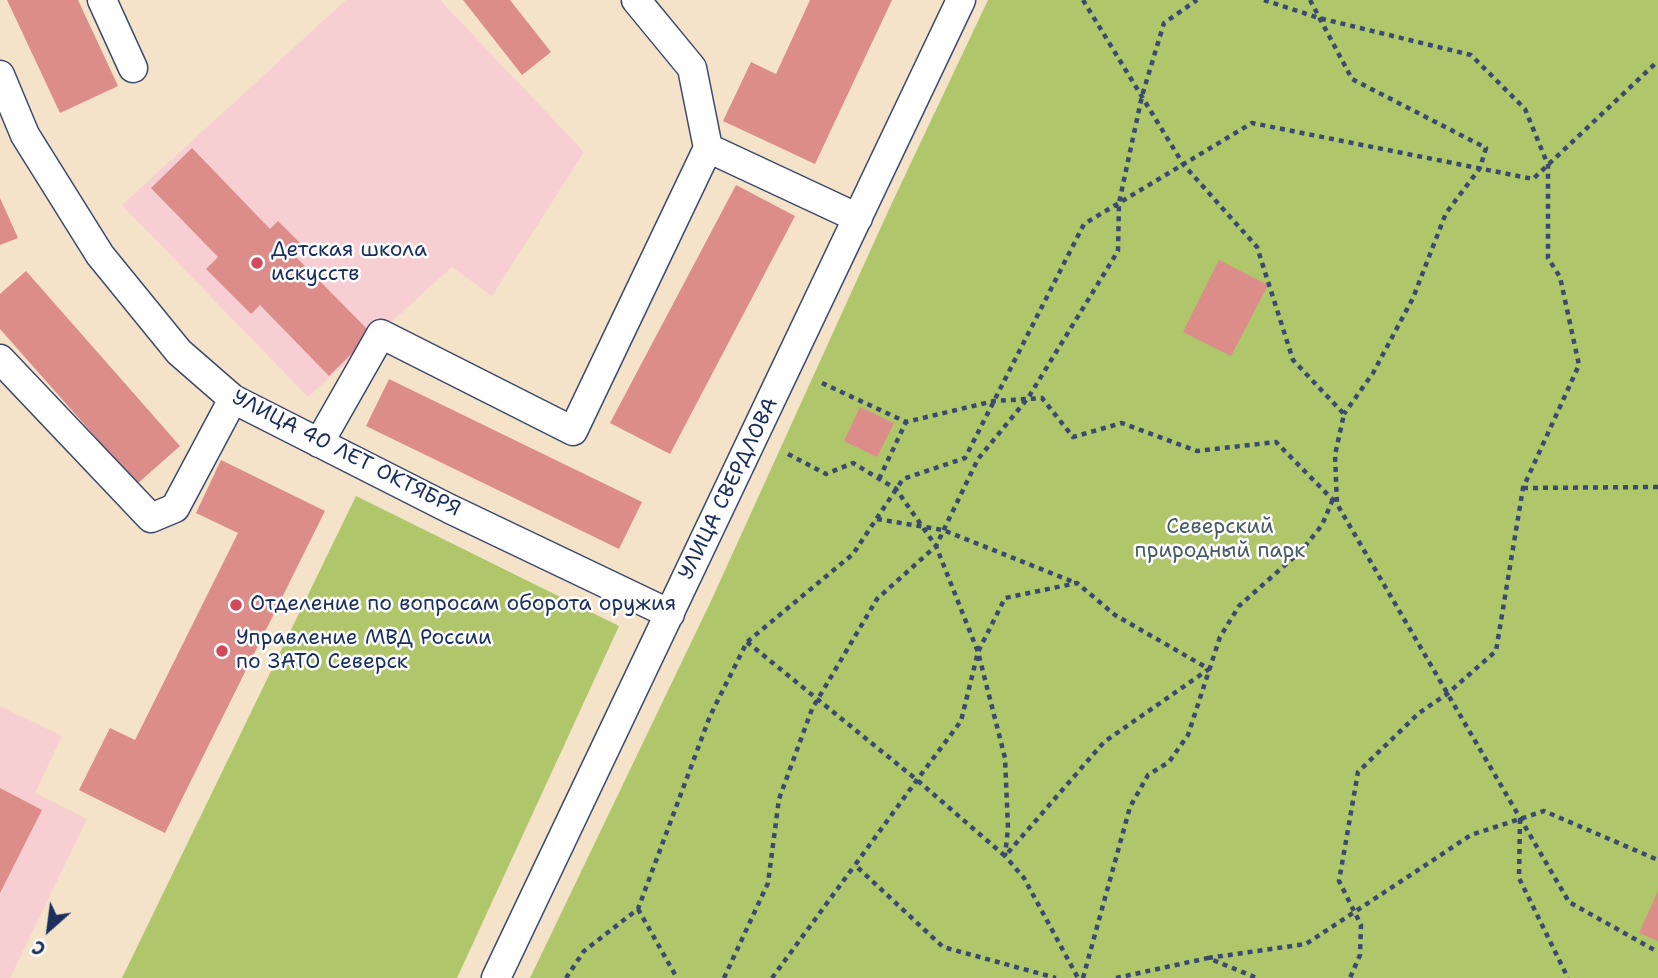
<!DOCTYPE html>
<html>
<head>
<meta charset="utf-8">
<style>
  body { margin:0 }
  #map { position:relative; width:1658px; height:978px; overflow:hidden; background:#f4e2c9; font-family:"Shantell Sans",sans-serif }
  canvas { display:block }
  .north { position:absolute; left:14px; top:894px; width:70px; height:70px; -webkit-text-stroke:5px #fff; paint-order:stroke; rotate:208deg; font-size:19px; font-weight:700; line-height:28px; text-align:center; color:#1b2f5e }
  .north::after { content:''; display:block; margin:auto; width:24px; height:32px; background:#1b2f5e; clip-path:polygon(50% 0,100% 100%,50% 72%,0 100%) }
</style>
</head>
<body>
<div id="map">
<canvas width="1658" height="978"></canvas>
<div class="north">С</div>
</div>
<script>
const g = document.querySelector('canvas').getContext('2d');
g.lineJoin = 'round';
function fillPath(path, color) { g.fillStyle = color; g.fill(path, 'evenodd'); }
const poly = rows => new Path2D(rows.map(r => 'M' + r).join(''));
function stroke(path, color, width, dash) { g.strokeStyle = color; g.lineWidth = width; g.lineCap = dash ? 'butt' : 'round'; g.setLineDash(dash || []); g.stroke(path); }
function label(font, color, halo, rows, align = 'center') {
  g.font = font + ' "Shantell Sans",sans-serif'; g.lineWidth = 5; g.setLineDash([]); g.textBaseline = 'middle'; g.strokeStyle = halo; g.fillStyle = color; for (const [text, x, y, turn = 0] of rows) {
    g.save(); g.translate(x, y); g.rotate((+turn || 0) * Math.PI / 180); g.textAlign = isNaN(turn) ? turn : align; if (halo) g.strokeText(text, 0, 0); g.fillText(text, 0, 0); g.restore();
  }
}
fillPath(poly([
  [346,0,440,0,584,152,492,296,452,267,308,397,122,205],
  [0,706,62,736,35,793,87,819,10,978,0,978]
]), '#f7cfd3');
fillPath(poly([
  [988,0,1658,0,1658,978,530,978,711,601,891,205],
  [356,496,619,626,457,978,122,978]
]), '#afc66b');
fillPath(poly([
  [7,0,78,0,118,86,60,113],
  [463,0,510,0,551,52,522,75],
  [810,0,892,0,815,164,723,121,751,62,776,74],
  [192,148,270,229,278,221,303,246,294,255,372,334,329,376,260,305,251,314,206,269,218,257,151,188],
  [736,185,795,216,670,454,610,423],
  [0,198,18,238,0,245],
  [1219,260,1268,285,1231,356,1183,332],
  [26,271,180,446,137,484,0,329,0,294],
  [389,379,642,502,619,549,366,426],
  [860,407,894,423,877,457,844,441],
  [221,460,325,511,165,833,79,790,110,728,135,740,238,533,196,513],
  [0,788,42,810,0,893],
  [1658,891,1658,941,1639,933]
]), '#dc8d8a');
const minor = poly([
  [102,0,133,68],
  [636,0,692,68,708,148,858,218],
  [0,75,25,135,100,255,179,352,233,399,450,509,670,614],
  [0,359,151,518,175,508,233,399],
  [319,443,381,334,573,431,708,148],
  [496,978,961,0]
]);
stroke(minor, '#3c4a6e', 31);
stroke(poly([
  [1083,0,1183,164,1257,247,1293,360,1344,414,1335,455,1337,504,1569,902,1658,952],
  [1264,0,1319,18,1471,55,1525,109,1548,165,1548,258,1560,277,1579,365,1523,488,1496,651,1447,694,1419,713,1358,772,1339,881,1361,925,1360,955,1350,978],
  [1310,0,1352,79,1486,148,1480,168,1446,213,1413,298,1373,373,1344,414],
  [822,383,906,422,994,401,1042,398,1073,437,1122,423,1197,451,1276,442,1336,503],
  [788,454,826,474,853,463,896,489,936,546,978,652,1005,758,1008,828,1005,856,1024,878,1078,978],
  [879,479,906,422],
  [1523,488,1658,487],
  [877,519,943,530,1076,583],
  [747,642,917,780,1005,856,1104,742,1209,669,1115,615,1077,583,1005,598,978,652,961,721,917,780,855,865,943,947,1056,978],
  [1520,819,1519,878,1568,978],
  [638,909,677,978],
  [1208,958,1306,944,1471,835,1544,811,1658,860],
  [566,978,584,951,638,909,710,716,747,642,853,554,903,479,965,458,1084,224,1252,123,1533,179,1658,61],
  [724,978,768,883,779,799,812,709,877,599,936,546,978,459,1028,398,1118,251,1119,203,1142,96,1164,23,1197,0],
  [772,978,855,865],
  [1083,978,1130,807,1148,775,1169,762,1188,735,1220,637,1239,606,1302,550,1322,525,1333,499],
  [1116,978,1208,958,1257,978]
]), '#3c4a6e', 4.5, [5, 5]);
stroke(minor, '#fff', 28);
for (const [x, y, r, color] of [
  [257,263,7,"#d1495b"],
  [236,605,7,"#d1495b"],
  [222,651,7,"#d1495b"]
]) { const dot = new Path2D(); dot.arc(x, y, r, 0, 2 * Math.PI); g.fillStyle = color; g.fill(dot); stroke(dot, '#fff', 2.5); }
label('21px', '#1b2f5e', '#fff', [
  ["Детская школа",271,251],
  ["искусств",271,275],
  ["Отделение по вопросам оборота оружия",250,605],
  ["Управление МВД России",236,639],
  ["по ЗАТО Северск",236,663]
], 'left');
label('21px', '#1b2f5e', '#fff', [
  ["УЛИЦА 40 ЛЕТ ОКТЯБРЯ",346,454,27],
  ["УЛИЦА СВЕРДЛОВА",729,489,-64]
]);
label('21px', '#475c62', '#fff', [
  ["Северский",1220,528],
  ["природный парк",1220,552]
]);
</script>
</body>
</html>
